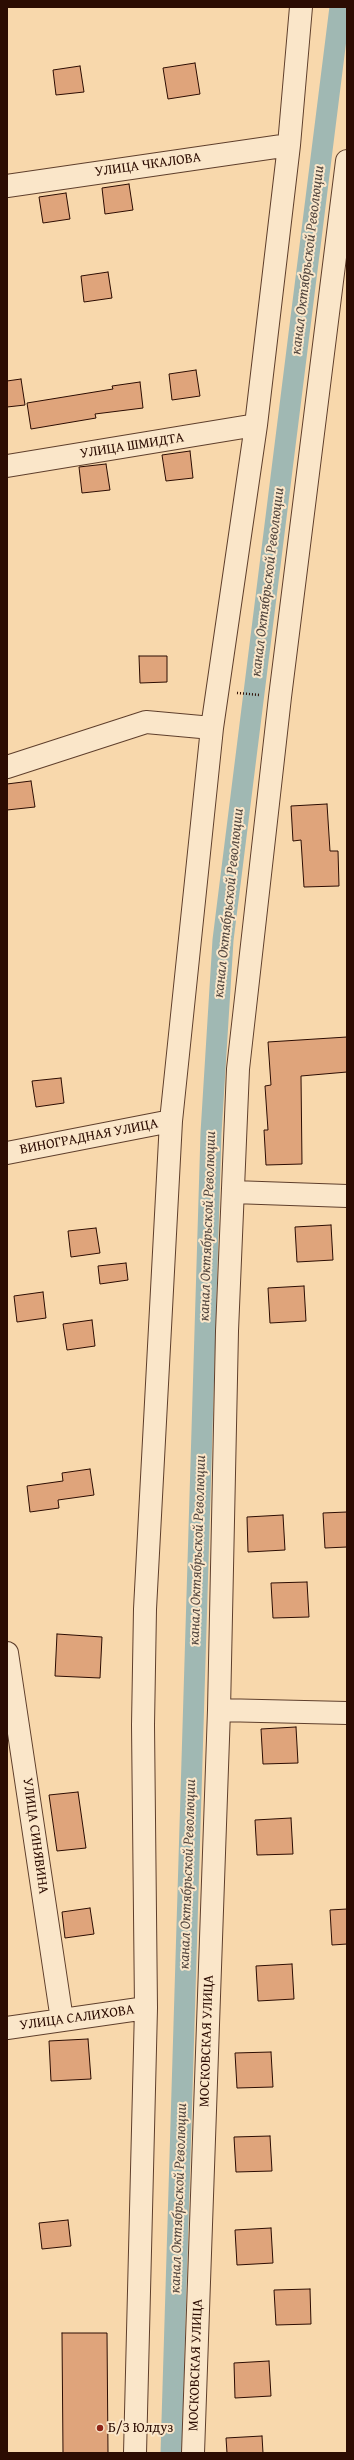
<!DOCTYPE html>
<html>
<head>
<meta charset="utf-8">
<style>
  body { margin:0 }
  #map { position:relative; width:354px; height:2460px; overflow:hidden; background:#f8d8ac; font-family:"Gentium Book Plus",serif }
  canvas { display:block }
  .frame { position:absolute; inset:0; border:8px solid #2c0c02; pointer-events:none }
</style>
</head>
<body>
<div id="map">
<canvas width="354" height="2460"></canvas>
<div class="frame"></div>
</div>
<script>
const g = document.querySelector('canvas').getContext('2d');
g.lineJoin = 'round';
const poly = rows => new Path2D(rows.map(r => 'M' + r).join(''));
function stroke(path, color, width, dash) { g.strokeStyle = color; g.lineWidth = width; g.lineCap = dash ? 'butt' : 'round'; g.setLineDash(dash || []); g.stroke(path); }
function fillPath(path, color) { g.fillStyle = color; g.fill(path, 'evenodd'); }
function label(font, color, halo, rows, align = 'center') {
  g.font = font + ' "Gentium Book Plus",serif'; g.lineWidth = 4; g.setLineDash([]); g.textBaseline = 'middle'; g.strokeStyle = halo; g.fillStyle = color; for (const [text, x, y, turn = 0] of rows) {
    g.save(); g.translate(x, y); g.rotate((+turn || 0) * Math.PI / 180); g.textAlign = isNaN(turn) ? turn : align; if (halo) g.strokeText(text, 0, 0); g.fillText(text, 0, 0); g.restore();
  }
}
stroke(poly([
  [171,2453,211,1133,223,940,340,7]
]), '#a0b8b3', 21);
const building = poly([
  [195,63,200,94,168,99,163,68,195,63],
  [80,66,84,92,56,95,53,70,80,66],
  [129,184,133,210,105,214,102,188,129,184],
  [66,193,70,219,43,223,39,197,66,193],
  [108,272,112,298,84,302,81,276,108,272],
  [196,370,200,396,172,400,169,374,196,370],
  [21,379,25,405,7,407,7,381,21,379],
  [140,382,143,408,95,414,96,418,31,429,27,403,113,389,112,386,140,382],
  [190,451,193,478,166,481,162,455,190,451],
  [106,464,110,490,82,493,79,467,106,464],
  [139,656,167,656,167,682,140,683,139,656],
  [31,781,35,807,7,810,7,784,31,781],
  [327,804,330,851,338,851,339,886,304,887,301,840,293,841,291,806,327,804],
  [347,1037,347,1072,301,1076,302,1164,266,1165,264,1130,268,1130,265,1086,271,1085,268,1042,347,1037],
  [61,1078,64,1103,36,1107,32,1081,61,1078],
  [331,1225,333,1260,297,1262,295,1227,331,1225],
  [96,1228,100,1253,71,1257,68,1231,96,1228],
  [126,1263,128,1280,100,1284,98,1266,126,1263],
  [304,1286,306,1321,270,1323,268,1288,304,1286],
  [43,1292,46,1318,17,1322,14,1296,43,1292],
  [92,1320,95,1346,67,1350,63,1324,92,1320],
  [90,1469,94,1495,58,1500,59,1508,30,1512,27,1486,63,1481,62,1473,90,1469],
  [347,1512,347,1547,325,1548,323,1513,347,1512],
  [283,1515,285,1550,248,1552,247,1517,283,1515],
  [307,1582,309,1617,273,1618,271,1583,307,1582],
  [57,1634,102,1637,100,1678,55,1676,57,1634],
  [296,1727,298,1763,263,1764,261,1729,296,1727],
  [78,1792,86,1848,57,1851,49,1795,78,1792],
  [291,1818,293,1854,257,1855,255,1820,291,1818],
  [90,1908,94,1934,65,1938,62,1912,90,1908],
  [347,1909,347,1944,332,1945,330,1910,347,1909],
  [292,1964,294,1999,258,2001,256,1966,292,1964],
  [88,2039,91,2079,51,2081,49,2041,88,2039],
  [271,2052,273,2087,237,2088,235,2053,271,2052],
  [270,2136,272,2171,236,2172,234,2137,270,2136],
  [68,2220,71,2246,42,2249,39,2223,68,2220],
  [271,2228,273,2263,237,2265,235,2230,271,2228],
  [310,2289,311,2324,276,2325,274,2290,310,2289],
  [62,2333,107,2333,108,2453,63,2453,62,2333],
  [269,2361,271,2396,235,2398,234,2363,269,2361],
  [262,2436,263,2453,227,2453,226,2438,262,2436]
]);
fillPath(building, '#dfa47b');
stroke(building, '#2c0c02', 1);
const street = poly([
  [7,186,289,145],
  [7,466,256,425],
  [7,767,146,722,212,728],
  [7,1153,171,1121],
  [233,1192,347,1196],
  [7,1653,62,2020],
  [219,1710,227,1331,238,1069,280,697,347,161],
  [7,2028,146,2008],
  [135,2453,146,2008,143,1725,145,1609,171,1121,212,728,256,425,289,145,301,7],
  [193,2453,219,1710,347,1713]
]);
stroke(street, '#5f3f2c', 24);
stroke(poly([
  [237,693,260,695]
]), '#2c0c02', 2.5, [1, 2]);
stroke(street, '#fae6c9', 22);
for (const [x, y, r, color] of [
  [100,2428,4,"#8f2418"]
]) { const dot = new Path2D(); dot.arc(x, y, r, 0, 2 * Math.PI); g.fillStyle = color; g.fill(dot); stroke(dot, '#fae6c9', 1.5); }
label('14px', '#2c0c02', '#fae6c9', [
  ["УЛИЦА ЧКАЛОВА",148,165,-8],
  ["УЛИЦА ШМИДТА",132,446,-9],
  ["ВИНОГРАДНАЯ УЛИЦА",89,1137,-11],
  ["УЛИЦА СИНЯВИНА",35,1836,82],
  ["УЛИЦА САЛИХОВА",77,2018,-8],
  ["МОСКОВСКАЯ УЛИЦА",207,2041,-88],
  ["МОСКОВСКАЯ УЛИЦА",196,2365,-88]
]);
label('14px', '#2c0c02', '#fae6c9', [
  ["Б/З Юлдуз",108,2428]
], 'left');
label('italic 15px', '#554840', '#fae6c9', [
  ["канал Октябрьской Революции",308,260,-83],
  ["канал Октябрьской Революции",268,582,-83],
  ["канал Октябрьской Революции",229,903,-84],
  ["канал Октябрьской Революции",208,1226,-88],
  ["канал Октябрьской Революции",198,1550,-88],
  ["канал Октябрьской Революции",188,1874,-88],
  ["канал Октябрьской Революции",179,2198,-88]
]);
</script>
</body>
</html>
